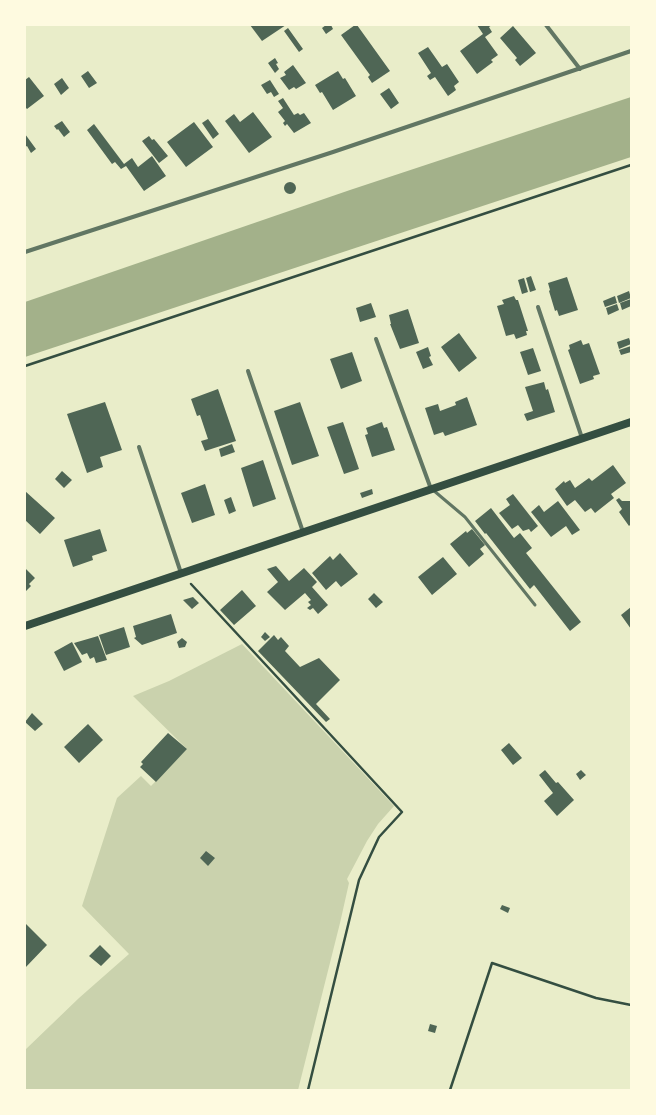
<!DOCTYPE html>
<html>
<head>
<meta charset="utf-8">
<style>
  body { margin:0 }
  #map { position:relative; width:656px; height:1115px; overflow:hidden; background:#e9edc9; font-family:"Public Sans",sans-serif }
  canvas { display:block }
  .frame { position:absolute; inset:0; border:26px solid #fefae0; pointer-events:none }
</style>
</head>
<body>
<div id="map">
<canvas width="656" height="1115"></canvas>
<div class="frame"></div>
</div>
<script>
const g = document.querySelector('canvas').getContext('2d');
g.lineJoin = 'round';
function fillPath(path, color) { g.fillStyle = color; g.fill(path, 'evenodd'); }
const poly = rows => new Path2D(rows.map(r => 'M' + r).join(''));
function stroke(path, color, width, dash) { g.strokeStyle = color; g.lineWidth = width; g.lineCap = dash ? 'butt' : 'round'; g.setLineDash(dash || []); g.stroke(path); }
fillPath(poly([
  [242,644,394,806,378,824,367,841,347,879,349,883,340,923,298,1090,25,1090,25,1050,79,998,129,954,82,906,117,798,141,776,151,786,187,749,133,696,169,681]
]), '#cad2ad');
fillPath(poly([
  [631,97,631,157,25,357,25,302,350,190]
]), '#a3b18a');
fillPath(poly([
  [250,25,286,25,262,41],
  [326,25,331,25,333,29,326,34,322,28],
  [355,25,357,25,390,71,372,83,368,77,370,75,341,35],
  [477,25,492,25,489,27,492,32,485,37,498,55,491,60,493,62,477,74,460,51,483,34],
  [513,26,536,53,520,66,515,60,517,58,500,38],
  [288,28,303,49,299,52,284,31],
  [428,47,442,67,447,64,459,82,454,86,456,90,448,96,435,77,430,80,427,76,431,73,418,53],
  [275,58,278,63,276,64,279,69,275,73,268,63],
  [293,65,306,83,296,89,294,87,289,90,280,78,286,75,284,72],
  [88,71,97,83,89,88,81,76],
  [338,71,343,79,345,78,356,96,333,110,322,92,320,93,315,85],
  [29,77,44,96,27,109,25,107,25,80],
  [62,78,69,88,61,95,54,84],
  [270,80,279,94,274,97,271,92,267,94,261,85],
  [389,88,399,103,391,109,380,94],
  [283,98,294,115,298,113,300,115,304,113,311,123,294,133,287,124,285,126,283,123,285,121,278,112,283,108,278,101],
  [253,112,272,137,249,153,225,121,234,114,240,122],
  [208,119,219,134,213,139,202,123],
  [62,121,70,132,64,137,58,129,57,130,54,126],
  [194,122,213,147,186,167,167,142],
  [94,124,124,164,132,158,138,167,152,156,166,176,144,191,126,166,121,169,115,162,112,164,87,130],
  [25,134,36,149,31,153,27,146,25,147],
  [149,136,152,140,154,139,168,156,159,163,142,141],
  '284 188a6 6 0 1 1 12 0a6 6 0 1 1-12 0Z',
  [531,276,536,290,530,292,526,278],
  [567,277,578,310,559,316,557,310,555,311,549,291,550,290,548,283],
  [524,278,528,292,522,294,518,280],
  [629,291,631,298,619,303,617,296],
  [514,296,516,300,518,300,528,331,526,331,527,335,516,339,514,334,506,336,497,306,504,304,502,300],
  [615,296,617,303,605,307,603,301],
  [631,299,631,306,622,310,620,303],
  [371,303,376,317,360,322,356,308],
  [617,304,619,310,608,315,606,308],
  [408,309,419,343,400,349,390,324,391,324,389,315],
  [459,333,477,358,459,372,441,347],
  [629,338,631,344,619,349,617,342],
  [581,340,583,345,589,343,600,374,593,376,594,379,580,384,568,350,570,349,569,345],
  [631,346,631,352,621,355,619,350],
  [428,347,431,356,429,357,433,365,423,369,416,352],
  [533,348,541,371,528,375,520,352],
  [352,352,362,381,341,389,330,359],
  [544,382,546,390,548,389,555,412,527,421,524,414,533,411,525,387],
  [218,389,236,441,205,451,201,441,208,439,200,415,197,416,191,399],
  [467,397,477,425,445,436,443,432,434,435,425,408,438,404,440,411,456,405,455,402],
  [105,402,122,450,100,457,103,467,87,473,67,414],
  [300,402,319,456,292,465,274,411],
  [343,422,359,469,344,474,327,427],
  [382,422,384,428,387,427,395,450,372,457,365,435,368,434,366,428],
  [232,444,235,452,221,457,219,449],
  [263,460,276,499,253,507,241,468],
  [613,465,626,483,611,494,614,498,595,513,591,508,585,512,575,500,567,506,555,489,564,481,565,483,570,480,575,488,589,478,592,481],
  [62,471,72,480,64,488,55,479],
  [205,484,215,515,192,523,181,493],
  [372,489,373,494,362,498,360,493],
  [25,491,55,518,40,534,25,520],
  [513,494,538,526,531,532,529,529,523,531,518,525,512,529,499,513,510,505,506,499],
  [231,497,236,511,229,514,224,500],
  [619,498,622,501,630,501,631,502,631,524,629,526,619,512,622,509,616,500],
  [558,501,580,530,572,535,566,526,551,537,531,512,539,505,544,512],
  [491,508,514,538,520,533,532,548,526,553,581,622,570,631,534,585,530,589,486,533,485,534,475,521],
  [100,529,107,551,92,556,93,560,73,567,64,540],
  [472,529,485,545,480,549,484,554,469,567,450,544,466,531,467,533],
  [340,553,358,574,341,587,336,581,326,590,312,573,330,556,333,560],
  [443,557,457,574,432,595,418,577],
  [276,566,289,581,304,568,317,582,312,587,328,605,318,614,313,608,310,610,307,608,311,605,308,602,311,600,305,593,285,610,267,592,278,582,267,569],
  [25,568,35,578,29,584,31,586,25,592],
  [242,590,256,606,234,625,220,610],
  [374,593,383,602,376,608,368,599],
  [193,597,199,603,192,609,183,600],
  [631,607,631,629,621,615],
  [171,614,177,633,142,645,134,638,136,637,133,626],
  [124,627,130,647,106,655,99,635],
  [265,632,270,637,265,641,261,637],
  [274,635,278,640,281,637,289,646,285,651,300,667,319,658,340,680,316,704,330,719,326,722,258,651],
  [98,636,107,660,96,663,94,657,90,659,87,653,82,655,74,643],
  [182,638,187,642,185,647,179,648,177,642],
  [72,642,82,662,64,671,54,652],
  [32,713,43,724,35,731,25,722],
  [88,724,103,740,79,763,64,747],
  [168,733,187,749,156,782,140,767,143,764,141,762],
  [509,743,522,758,513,765,501,750],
  [545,770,556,783,558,782,574,800,557,816,544,801,553,793,539,775],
  [581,770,586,775,580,780,576,774],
  [206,851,215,858,208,866,200,858],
  [502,905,510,908,508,913,500,909],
  [25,923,47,945,25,968],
  [100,945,111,956,101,966,89,956],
  [430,1024,437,1026,435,1033,428,1031]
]), '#4f6655');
stroke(poly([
  [25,366,631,165],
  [191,584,402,812,379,837,359,880,308,1090],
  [450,1090,492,963,596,998,631,1005]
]), '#344e41', 2.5);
stroke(poly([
  [433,490,465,517,535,605]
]), '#617663', 3);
stroke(poly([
  [546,25,580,69],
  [25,252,333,152,631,51],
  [538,307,582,438],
  [376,339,431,489],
  [248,371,303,532],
  [139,447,181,573]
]), '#617663', 4);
stroke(poly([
  [25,626,631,422]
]), '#344e41', 8);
</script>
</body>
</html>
